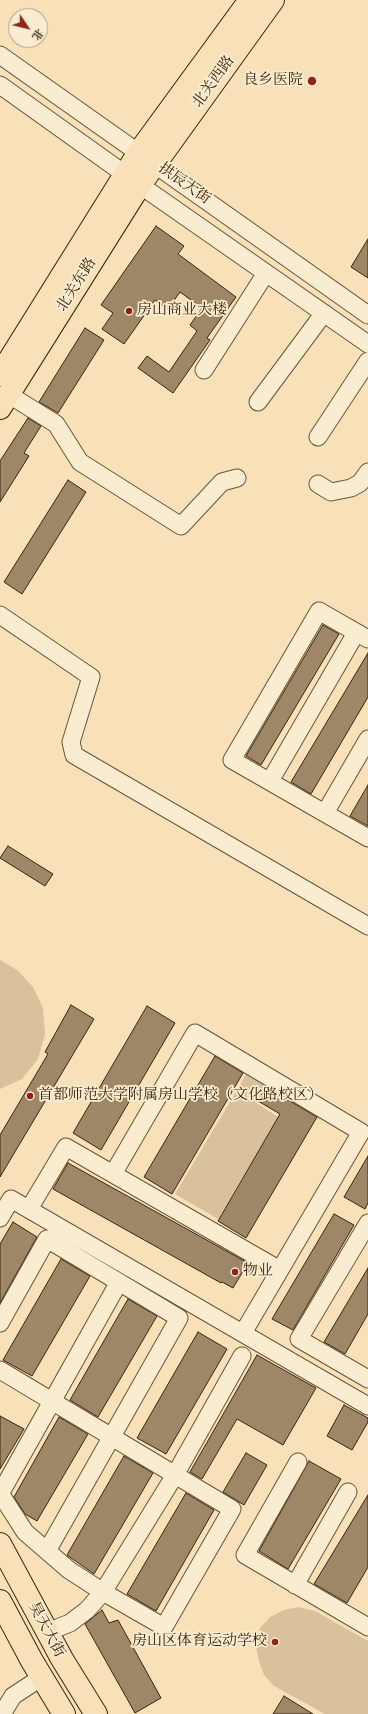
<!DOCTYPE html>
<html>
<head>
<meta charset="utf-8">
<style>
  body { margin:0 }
  #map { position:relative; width:368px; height:1714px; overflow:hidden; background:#f8e1b8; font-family:Cardo,"Noto Serif SC",serif }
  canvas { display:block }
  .north { position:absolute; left:8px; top:8px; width:40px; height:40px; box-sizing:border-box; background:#faecd1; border:1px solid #ad9c83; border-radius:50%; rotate:125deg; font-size:11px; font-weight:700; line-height:16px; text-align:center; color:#3a250e }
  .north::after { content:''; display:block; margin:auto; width:14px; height:18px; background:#8f2418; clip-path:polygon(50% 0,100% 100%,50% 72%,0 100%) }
</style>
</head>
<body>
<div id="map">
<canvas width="368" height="1714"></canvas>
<div class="north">北</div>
</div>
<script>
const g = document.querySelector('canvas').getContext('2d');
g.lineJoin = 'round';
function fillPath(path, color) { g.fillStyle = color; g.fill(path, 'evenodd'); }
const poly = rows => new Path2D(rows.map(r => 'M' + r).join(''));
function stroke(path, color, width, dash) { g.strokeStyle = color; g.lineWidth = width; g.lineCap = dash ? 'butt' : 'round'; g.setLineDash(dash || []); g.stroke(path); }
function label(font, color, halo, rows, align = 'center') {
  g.font = font + ' Cardo,"Noto Serif SC",serif'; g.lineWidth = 3.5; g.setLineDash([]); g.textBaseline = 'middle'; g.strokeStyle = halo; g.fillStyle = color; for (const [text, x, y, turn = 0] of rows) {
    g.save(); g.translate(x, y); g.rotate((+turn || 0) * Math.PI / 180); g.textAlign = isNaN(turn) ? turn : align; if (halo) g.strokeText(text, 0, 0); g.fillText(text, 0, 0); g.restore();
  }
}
fillPath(poly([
  [0,960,17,970,33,987,43,1008,45,1034,38,1059,22,1079,0,1089],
  [249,1070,268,1081,255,1102,278,1117,218,1219,175,1194],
  [298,1607,315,1611,368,1641,368,1714,325,1714,274,1686,264,1675,259,1661,256,1646,260,1628,270,1617,284,1610]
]), '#d8c19b');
const building = poly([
  [156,226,184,246,178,254,236,297,207,338,210,340,173,393,138,368,147,356,169,372,197,331,190,325,202,308,180,292,168,309,155,300,124,344,102,329,113,313,101,305,156,226],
  [368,239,368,278,351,267,368,239],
  [85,328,104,340,58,413,39,402,85,328],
  [28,418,41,426,24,453,29,456,0,502,0,461,28,418],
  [68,480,86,492,22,594,4,582,68,480],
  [323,625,339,634,261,765,246,756,323,625],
  [368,653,368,697,311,794,291,782,368,653],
  [368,785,368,826,350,816,368,785],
  [8,846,53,874,45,886,0,858,8,846],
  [71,1005,94,1019,0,1177,0,1135,48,1054,45,1052,71,1005],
  [147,1006,175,1023,101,1150,73,1133,147,1006],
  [215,1056,243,1073,172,1194,144,1177,215,1056],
  [266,1087,317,1117,246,1238,218,1221,280,1114,258,1101,266,1087],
  [368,1156,368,1203,365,1209,344,1197,368,1156],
  [68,1163,248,1263,233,1288,222,1282,221,1283,53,1189,68,1163],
  [334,1214,354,1225,293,1330,272,1319,334,1214],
  [13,1222,37,1237,0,1303,0,1244,13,1222],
  [61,1259,90,1276,32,1376,3,1360,61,1259],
  [368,1268,368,1314,345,1354,324,1342,368,1268],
  [128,1299,157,1316,98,1417,70,1400,128,1299],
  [198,1332,227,1349,166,1454,137,1438,198,1332],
  [257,1355,316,1388,283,1445,237,1419,202,1479,190,1472,257,1355],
  [344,1405,368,1418,368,1422,352,1450,327,1436,344,1405],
  [0,1416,24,1429,0,1469,0,1416],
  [59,1417,88,1434,37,1521,25,1514,14,1497,59,1417],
  [246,1453,267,1465,244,1505,223,1492,246,1453],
  [124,1456,153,1473,94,1574,67,1555,124,1456],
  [309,1461,341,1479,288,1569,259,1551,309,1461],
  [186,1493,214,1510,156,1611,127,1594,186,1493],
  [368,1495,368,1567,347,1603,314,1584,368,1495],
  [102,1610,109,1623,118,1620,161,1698,135,1713,85,1624,102,1610],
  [284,1696,313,1714,273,1714,284,1696]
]);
fillPath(building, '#9d8766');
stroke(building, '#3a250e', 1);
const minor = poly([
  [0,55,368,315],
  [0,85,140,185,368,344],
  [204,370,266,273],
  [8,394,56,424,80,462,181,526,222,482,237,478],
  [258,402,324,313],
  [318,437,368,361],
  [318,484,331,492,351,488,360,483,368,472],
  [0,615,91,677,71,742,74,755,368,926],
  [368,639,319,611,232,760,368,838],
  [270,781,356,633],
  [325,813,368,739],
  [113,1174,195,1033,361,1132,243,1333],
  [29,1209,66,1147,280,1270],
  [0,1218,11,1199,368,1406],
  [368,1223,299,1339,368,1379],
  [0,1323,47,1239,179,1318,47,1551],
  [0,1370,232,1509,164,1627,103,1592,69,1570,25,1532,0,1493],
  [298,1462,245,1555,368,1627],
  [0,1494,119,1282],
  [295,1585,348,1492],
  [47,1632,70,1623,87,1610,103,1592,175,1475,242,1356],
  [2,1714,13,1696,42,1677]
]);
const major = poly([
  [0,375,139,152,250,0],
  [0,408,140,185,273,0],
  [0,1544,62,1659,96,1714],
  [0,1601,32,1661,64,1714]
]);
stroke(minor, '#6a5438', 19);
stroke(major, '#3a250e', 24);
stroke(minor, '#faecd1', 17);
stroke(major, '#f8e1b8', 22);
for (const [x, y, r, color] of [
  [312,81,5,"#8f2418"],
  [129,311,4,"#8f2418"],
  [30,1096,4,"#8f2418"],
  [235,1272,4,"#8f2418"],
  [275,1642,4,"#8f2418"]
]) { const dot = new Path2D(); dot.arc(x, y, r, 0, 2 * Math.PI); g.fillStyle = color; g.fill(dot); stroke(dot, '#faecd1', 1.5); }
label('15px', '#3a250e', '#faecd1', [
  ["良乡医院",303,81,"right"],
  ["房山商业大楼",137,311],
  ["首都师范大学附属房山学校（文化路校区）",38,1096],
  ["物业",243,1272],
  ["房山区体育运动学校",267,1642,"right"]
], 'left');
label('15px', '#3a250e', '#faecd1', [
  ["北关西路",214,82,-54],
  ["拱辰大街",184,184,35],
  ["北关东路",77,285,-58],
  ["昊天大街",46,1630,62]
]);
</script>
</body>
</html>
